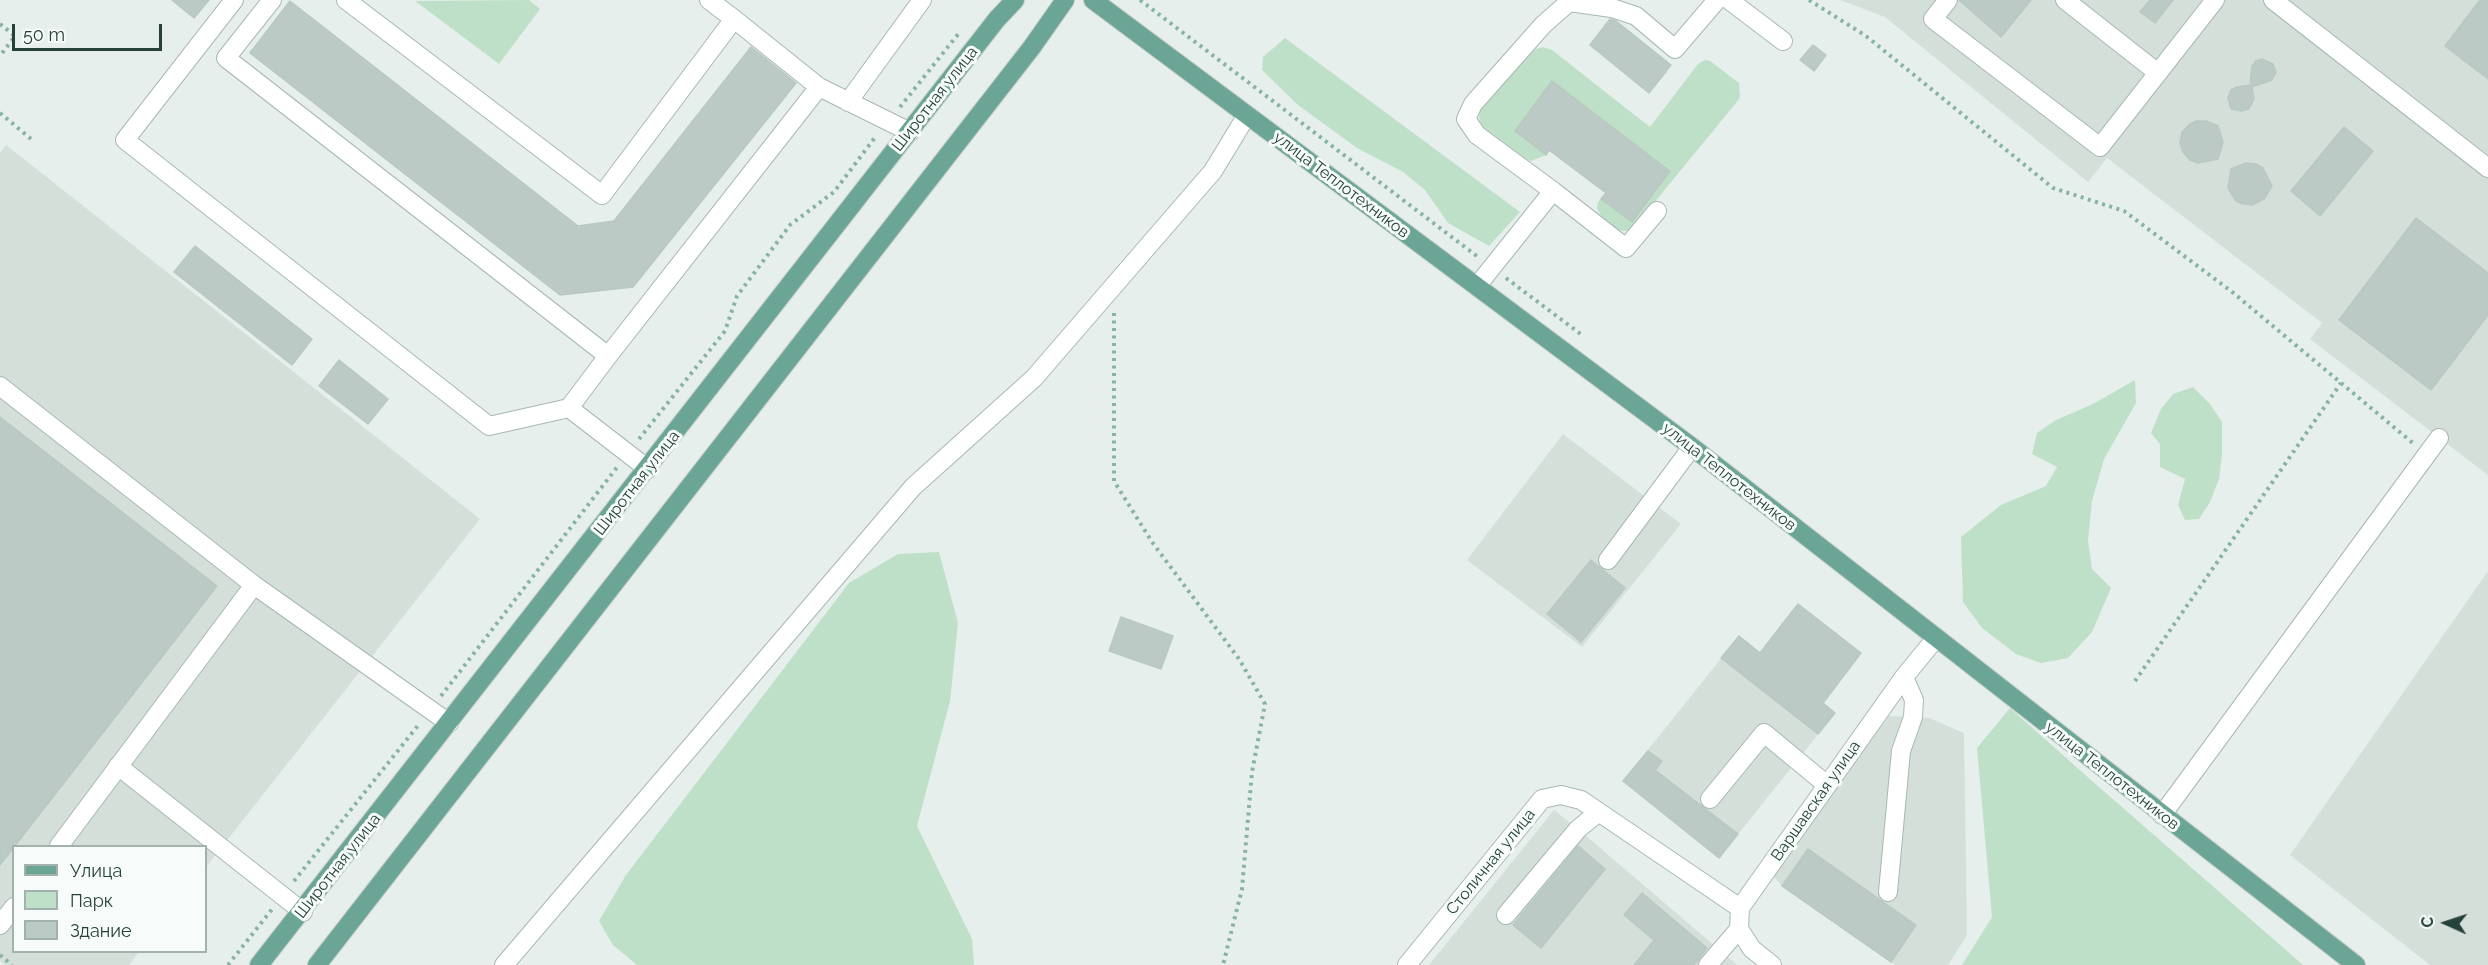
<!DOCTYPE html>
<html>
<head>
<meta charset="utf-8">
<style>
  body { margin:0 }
  #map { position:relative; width:2488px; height:965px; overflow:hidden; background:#e6efeb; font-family:Raleway,sans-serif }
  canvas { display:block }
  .legend { position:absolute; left:12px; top:845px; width:195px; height:108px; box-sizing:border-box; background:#f7fbf9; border:2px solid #a3b1ad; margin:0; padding:8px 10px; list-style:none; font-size:18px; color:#24423a }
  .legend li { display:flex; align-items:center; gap:12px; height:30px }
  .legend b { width:30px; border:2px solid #a3b1ad }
  .north { position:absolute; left:2416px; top:893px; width:60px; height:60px; -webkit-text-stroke:4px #f7fbf9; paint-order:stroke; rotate:273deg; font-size:16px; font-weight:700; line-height:24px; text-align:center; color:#24423a }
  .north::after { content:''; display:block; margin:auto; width:21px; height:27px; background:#24423a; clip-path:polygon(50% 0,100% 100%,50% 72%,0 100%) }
  .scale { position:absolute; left:12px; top:24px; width:150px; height:27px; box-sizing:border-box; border:3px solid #24423a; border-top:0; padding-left:8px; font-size:18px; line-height:21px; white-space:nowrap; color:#24423a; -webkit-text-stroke:4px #f7fbf9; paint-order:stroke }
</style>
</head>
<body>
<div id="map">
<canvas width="2488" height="965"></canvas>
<ul class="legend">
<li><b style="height:8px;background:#6aa596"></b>Улица</li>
<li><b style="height:16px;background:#bfe0c8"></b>Парк</li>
<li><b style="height:16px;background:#bbcac4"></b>Здание</li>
</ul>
<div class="north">С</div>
<div class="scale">50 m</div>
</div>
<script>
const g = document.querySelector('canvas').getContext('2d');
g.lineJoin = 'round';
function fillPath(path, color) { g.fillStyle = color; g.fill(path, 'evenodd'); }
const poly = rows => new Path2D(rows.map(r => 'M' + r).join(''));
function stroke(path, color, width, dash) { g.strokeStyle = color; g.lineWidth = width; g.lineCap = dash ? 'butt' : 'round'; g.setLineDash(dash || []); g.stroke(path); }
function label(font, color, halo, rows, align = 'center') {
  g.font = font + ' Raleway,sans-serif'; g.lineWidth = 6; g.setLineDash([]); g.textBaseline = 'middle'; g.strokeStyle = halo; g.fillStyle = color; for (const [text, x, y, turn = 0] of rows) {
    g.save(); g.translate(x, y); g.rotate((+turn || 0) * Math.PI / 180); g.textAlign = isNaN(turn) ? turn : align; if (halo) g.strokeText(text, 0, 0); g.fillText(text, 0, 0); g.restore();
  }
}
fillPath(poly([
  [1840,0,2488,0,2488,475,2310,339,2322,323,2107,158,2088,182,1885,17],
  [6,145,480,519,206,867,206,846,14,846,14,952,139,952,129,965,5,965,0,961,0,153],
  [1563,434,1681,524,1582,647,1467,560],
  [2488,571,2488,965,2430,965,2290,855],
  [1739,636,1835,713,1719,858,1623,781],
  [1889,716,1929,718,1964,733,1967,935,1948,965,1896,965,1891,962,1782,886,1771,874],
  [1554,810,1578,829,1737,965,1429,965]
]), '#d4dfda');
fillPath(poly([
  [529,0,540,9,499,64,415,1],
  [1285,38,1520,212,1489,246,1448,223,1425,190,1403,172,1357,148,1298,105,1262,70,1263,57],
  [1543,47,1552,50,1650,127,1698,64,1705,60,1710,61,1739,83,1740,98,1635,226,1626,231,1618,230,1601,216,1597,208,1598,202,1601,199,1632,222,1670,170,1552,81,1515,131,1546,155,1531,161,1521,158,1482,126,1479,118,1480,109,1525,58,1536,49],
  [2135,380,2136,403,2104,459,2092,501,2088,540,2092,569,2111,588,2092,632,2068,658,2041,663,2016,654,1982,628,1963,602,1961,537,2001,505,2046,486,2057,467,2032,454,2037,433,2056,420,2093,404],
  [2193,387,2210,404,2222,422,2222,455,2219,479,2210,502,2199,519,2185,520,2178,505,2185,479,2160,467,2160,444,2151,433,2161,409,2173,394],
  [939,552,958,623,950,701,917,826,972,939,974,965,637,965,613,945,599,921,626,875,849,583,898,554],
  [2010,708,2091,780,2303,965,1962,965,1992,917,1977,748]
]), '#bfe0c8');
const building = poly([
  [172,0,209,0,194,18,172,0],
  [1959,0,2031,0,2001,37,1959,0],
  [2150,0,2173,0,2155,23,2140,12,2150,0],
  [2480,0,2488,0,2488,79,2445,46,2480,0],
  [290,1,578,226,614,221,751,47,796,83,633,287,560,295,250,53,290,1],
  [1610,19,1616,21,1671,65,1649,93,1590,45,1610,19],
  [1813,45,1826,55,1814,71,1800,60,1813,45],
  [2262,59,2273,64,2276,72,2272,80,2252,87,2254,99,2249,109,2241,111,2231,109,2228,98,2231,90,2237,87,2250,85,2252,66,2256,61,2262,59],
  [1552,81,1670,171,1632,222,1601,199,1606,193,1549,150,1546,155,1515,131,1552,81],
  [2196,121,2206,121,2218,126,2223,142,2218,159,2198,163,2190,160,2183,152,2180,143,2182,132,2189,125,2196,121],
  [2344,127,2373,151,2320,216,2291,191,2344,127],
  [2246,163,2256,164,2263,168,2272,186,2264,199,2252,205,2243,204,2236,201,2228,188,2231,169,2246,163],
  [2416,218,2488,273,2488,315,2431,390,2339,320,2416,218],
  [195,246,312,339,292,365,174,272,195,246],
  [339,360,388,399,368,424,319,386,339,360],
  [0,417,217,586,0,865,0,417],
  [1591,560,1625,588,1581,642,1547,614,1591,560],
  [1798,604,1861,653,1823,703,1835,713,1818,734,1721,658,1739,636,1760,653,1798,604],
  [1121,617,1173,636,1161,669,1109,651,1121,617],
  [1648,751,1662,761,1655,770,1738,834,1719,858,1623,781,1648,751],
  [1578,846,1605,869,1541,948,1513,925,1578,846],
  [1808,849,1916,925,1891,962,1782,886,1808,849],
  [1642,893,1707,948,1694,965,1634,965,1654,940,1624,915,1642,893]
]);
fillPath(building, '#bbcac4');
stroke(building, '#b8c9c2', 1.5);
const minor = poly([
  [234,0,125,140,489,426,569,408],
  [272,0,226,58,608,356],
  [346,0,602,195,734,19,819,87],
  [709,0,734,19],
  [1729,0,1783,41],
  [1948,0,1933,19,2100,147,2215,0],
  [2065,0,2158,73],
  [2273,0,2488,168],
  [848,102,922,0],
  [1657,211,1626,248,1553,191,1477,135,1466,119,1473,104,1543,25,1569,2,1612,8,1636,16,1675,49,1717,0],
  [1477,286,1553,191],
  [0,386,254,585],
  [648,469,569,408,608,356,819,87,910,132],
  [1608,560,1692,447],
  [118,766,303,912],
  [1710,799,1764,733,1827,785],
  [2162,815,2439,438],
  [59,846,254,585,449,723],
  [1888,892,1901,751,1913,717,1914,700,1904,677],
  [1506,915,1578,829,1599,812],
  [0,925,14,907],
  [504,965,913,487,1034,378,1213,171,1247,115],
  [1407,965,1542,799,1561,795,1581,800,1740,908],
  [1708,965,1739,929],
  [1772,965,1752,949,1739,929,1740,908,1904,677,1936,638]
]);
const major = poly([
  [1093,0,1692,447,2356,965],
  [259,965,997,19,1015,0],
  [317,965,1032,47,1065,0]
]);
stroke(minor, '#a8b8b2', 20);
stroke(major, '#c2cac8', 20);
stroke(poly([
  [1140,0,1478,257],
  [1809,0,1866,36,2053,188,2124,211,2231,291,2414,444],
  [0,24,15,36,0,56],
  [900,107,959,33],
  [0,113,31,139],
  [1506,278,1582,335],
  [1114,313,1114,481,1152,542,1239,659,1265,704,1252,772,1242,889,1223,965],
  [639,439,725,331,737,296,790,225,834,192,876,136],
  [2135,681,2341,383],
  [441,696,618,466],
  [294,881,420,723],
  [0,955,12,965],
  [228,965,273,908]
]), '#86b3a5', 4, [3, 4.5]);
stroke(minor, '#fff', 18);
stroke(major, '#6aa596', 18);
label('16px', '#24423a', '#f7fbf9', [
  ["Широтная улица",935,99,-52],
  ["улица Теплотехников",1341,185,37],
  ["улица Теплотехников",1729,477,38],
  ["Широтная улица",637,483,-52],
  ["улица Теплотехников",2112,776,38],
  ["Варшавская улица",1816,801,-55],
  ["Столичная улица",1491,862,-51],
  ["Широтная улица",338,866,-52]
]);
</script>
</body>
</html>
